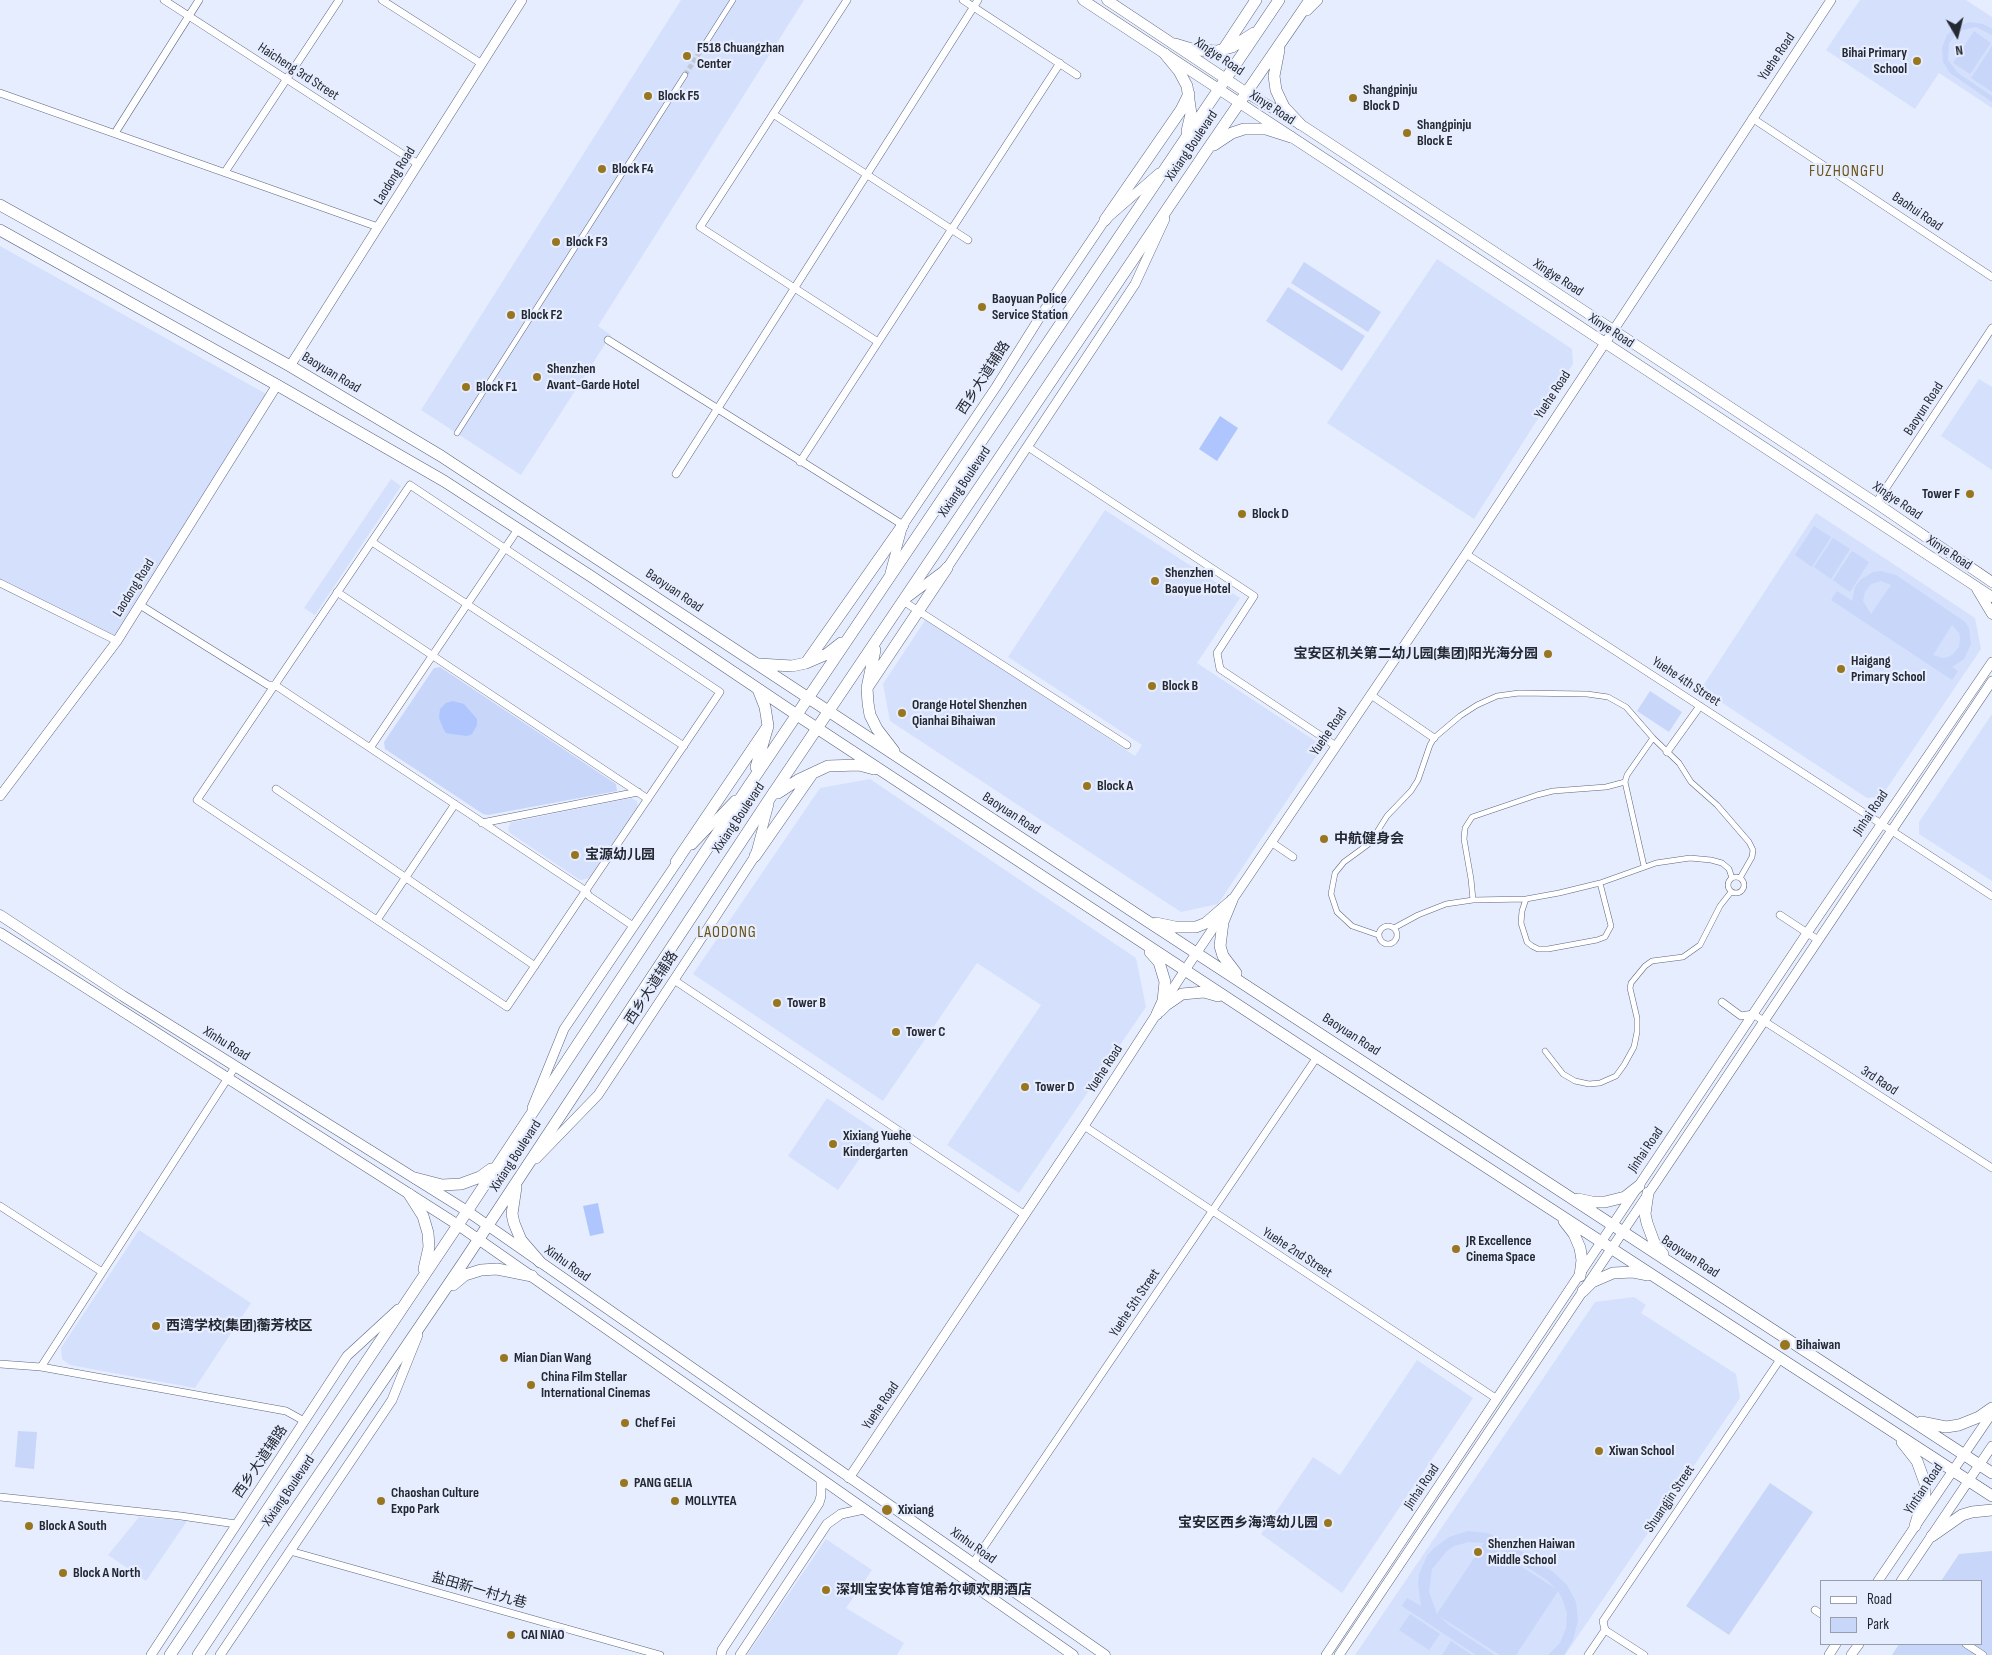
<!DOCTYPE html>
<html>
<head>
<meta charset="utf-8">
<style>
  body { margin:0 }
  #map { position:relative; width:1992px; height:1655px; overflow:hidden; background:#e6edfe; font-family:"Sofia Sans Condensed",sans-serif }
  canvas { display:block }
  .legend { position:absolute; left:1820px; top:1580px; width:162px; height:65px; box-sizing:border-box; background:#e6edfe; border:1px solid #989eac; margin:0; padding:6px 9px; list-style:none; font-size:15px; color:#242832 }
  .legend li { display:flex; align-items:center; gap:10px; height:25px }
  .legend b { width:25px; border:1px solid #989eac }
  .north { position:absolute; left:1932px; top:10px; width:50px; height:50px; -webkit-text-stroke:4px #e6edfe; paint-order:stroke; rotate:172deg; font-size:14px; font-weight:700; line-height:20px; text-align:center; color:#242832 }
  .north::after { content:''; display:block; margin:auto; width:18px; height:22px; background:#242832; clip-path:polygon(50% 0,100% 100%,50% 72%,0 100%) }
</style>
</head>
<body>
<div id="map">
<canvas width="1992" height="1655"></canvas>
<ul class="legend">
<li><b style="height:6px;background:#fff"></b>Road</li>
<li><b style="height:14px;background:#c8d6fa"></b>Park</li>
</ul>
<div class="north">N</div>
</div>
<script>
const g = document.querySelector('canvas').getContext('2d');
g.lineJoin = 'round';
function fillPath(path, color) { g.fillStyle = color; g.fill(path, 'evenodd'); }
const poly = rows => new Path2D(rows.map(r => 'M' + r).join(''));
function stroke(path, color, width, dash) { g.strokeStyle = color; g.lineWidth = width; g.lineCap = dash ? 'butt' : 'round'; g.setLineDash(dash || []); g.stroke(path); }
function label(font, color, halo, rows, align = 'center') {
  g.font = font + ' "Sofia Sans Condensed","Noto Sans SC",sans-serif'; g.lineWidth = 4.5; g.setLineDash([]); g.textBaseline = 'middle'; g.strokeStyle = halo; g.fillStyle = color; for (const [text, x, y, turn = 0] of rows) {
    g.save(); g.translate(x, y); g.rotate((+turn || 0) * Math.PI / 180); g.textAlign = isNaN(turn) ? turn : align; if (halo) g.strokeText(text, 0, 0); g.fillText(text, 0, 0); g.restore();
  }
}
fillPath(poly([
  [681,0,804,0,598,326,611,335,521,475,421,410],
  [1860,0,1966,0,1992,17,1992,108,1939,73,1915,109,1826,50],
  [0,246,270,396,117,641,0,583],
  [1437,259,1572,349,1573,364,1474,519,1327,423],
  [1979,379,1992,387,1992,470,1941,436],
  [391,479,401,486,315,615,304,608],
  [1105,510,1240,598,1197,663,1323,746,1218,904,1181,912,890,721,883,684,926,619,1135,756,1142,745,1008,657],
  [1816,513,1975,618,1981,649,1881,797,1867,798,1701,689],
  [1992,714,1992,881,1919,834,1919,822],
  [870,779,1136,958,1146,1007,1019,1193,947,1145,1041,1005,977,963,883,1101,693,974,820,788],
  [631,798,637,801,638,808,591,878,580,880,510,833,508,830,510,823,513,822],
  [827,1098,878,1132,838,1190,788,1156],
  [139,1230,251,1303,195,1388,70,1365,62,1359,61,1348],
  [1634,1297,1646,1305,1641,1313,1736,1374,1740,1398,1565,1655,1355,1655,1595,1302],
  [1417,1360,1473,1398,1342,1593,1261,1534,1313,1457,1340,1475],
  [139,1517,187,1521,146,1581,108,1555],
  [826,1539,872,1570,846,1608,904,1643,897,1655,747,1655]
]), '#d5e0fc');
fillPath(poly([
  [1970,22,1983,24,1989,27,1992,29,1992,35,1976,27,1959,31,1949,43,1948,60,1958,73,1992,96,1992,102,1950,73,1943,62,1942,48,1947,35,1957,26],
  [1974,31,1991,43,1970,74,1953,63],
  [1992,46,1992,92,1971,78],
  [1304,262,1381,312,1368,332,1291,283],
  [1288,287,1365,336,1342,371,1266,321],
  [1814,526,1831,537,1812,567,1795,555],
  [1833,538,1850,549,1831,579,1814,567],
  [1852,551,1869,562,1850,592,1833,580],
  [1881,571,1896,575,1965,622,1969,628,1971,644,1964,659,1952,667,1958,671,1952,680,1831,600,1837,591,1852,601,1855,587,1860,580,1873,572],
  [1881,581,1891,585,1871,614,1863,601,1865,592,1871,584],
  [1952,625,1959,633,1960,638,1959,647,1952,655,1948,657,1942,658,1933,655],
  [440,667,616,784,617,791,488,815,483,814,385,749,384,742,434,668],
  [1650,691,1682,712,1669,732,1637,711],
  [18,1431,37,1432,34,1469,15,1467],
  [1770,1483,1813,1512,1729,1635,1686,1606],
  [1468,1531,1487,1533,1505,1540,1553,1572,1567,1585,1576,1602,1578,1621,1573,1640,1564,1655,1548,1655,1560,1643,1566,1628,1567,1613,1562,1598,1558,1591,1516,1655,1500,1655,1439,1616,1449,1625,1495,1655,1476,1655,1402,1606,1407,1598,1421,1606,1418,1584,1419,1574,1427,1556,1433,1549,1449,1537],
  [1469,1542,1484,1543,1437,1614,1429,1592,1432,1569,1447,1551,1454,1546],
  [1487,1544,1499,1549,1547,1580,1556,1589],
  [1992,1551,1992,1655,1892,1655,1899,1644,1981,1644,1981,1581,1941,1581,1959,1554],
  [1410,1614,1440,1634,1429,1650,1399,1630],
  [1451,1641,1472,1655,1442,1655]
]), '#c8d6fa');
fillPath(poly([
  [1220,416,1238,428,1217,461,1199,449],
  [453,701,464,704,477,719,477,725,472,734,467,736,451,734,446,733,443,728,439,718,440,709,446,703],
  [598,1203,604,1233,590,1236,583,1206]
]), '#afc5fd');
stroke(poly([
  [685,75,705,44]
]), '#bfc6d5', 5, [5, 2.5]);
const pedestrian = poly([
  [705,44,733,0],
  [457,433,685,75],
  [1644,866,1625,782,1627,775,1653,738],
  '1728 885a8 8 0 1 1 16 0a8 8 0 1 1-16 0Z',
  [1526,899,1522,911,1521,923,1527,942,1532,946,1538,949,1548,949,1597,940,1605,937,1611,926,1600,883],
  [1473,900,1471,879,1464,839,1465,828,1472,817,1537,795,1553,791,1606,787,1625,782],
  '1379 935a9 9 0 1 1 18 0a9 9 0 1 1-18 0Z',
  [1394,928,1418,915,1446,904,1473,900,1526,899,1559,893,1600,883,1656,863,1690,858,1711,860,1722,863,1729,869,1732,878],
  [1378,935,1352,926,1337,912,1331,894,1335,873,1344,862,1370,843,1387,816,1411,791,1418,780,1430,745,1434,738,1460,716,1477,705,1497,696,1519,693,1587,694,1608,697,1626,707,1653,738,1679,763,1691,782,1717,805,1749,842,1753,850,1752,857,1740,878],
  [1545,1051,1563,1074,1575,1081,1589,1084,1600,1083,1616,1076,1624,1065,1634,1047,1637,1032,1637,1018,1630,988,1631,983,1645,966,1652,961,1683,957,1700,945,1720,906,1731,892]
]);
const minor = poly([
  [164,0,418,164],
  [382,0,482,64],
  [847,0,700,227,878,342],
  [963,0,1077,75],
  [0,93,378,227],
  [773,114,968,240],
  [1752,118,1992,277],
  [115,133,199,0],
  [225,172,339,0],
  [608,340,903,525],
  [1028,447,1254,596,1217,653,1220,669,1336,746],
  [800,462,1060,63],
  [676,474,978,0],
  [410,485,720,692,507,1007,197,800,410,485],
  [1876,503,1992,328],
  [372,542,684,746],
  [1466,554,1992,896],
  [0,583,117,641],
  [337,592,648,799],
  [903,601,1127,745],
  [140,605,268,685,275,685,586,891,589,896,633,926],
  [1371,695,1434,738],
  [370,748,518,529],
  [1667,752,1700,706],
  [276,789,535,966],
  [482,823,638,792],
  [1271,842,1293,857],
  [1780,915,1818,940],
  [377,920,455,804],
  [674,980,1025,1215],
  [1722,1002,1741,1016,1753,1014,1992,1168],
  [1084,1126,1497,1399],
  [0,1206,102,1272],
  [0,1364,41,1367,286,1411,304,1421],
  [41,1367,235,1067],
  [0,1497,181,1516,236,1524],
  [290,1551,660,1655],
  [973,1563,1317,1057],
  [1815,1610,1821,1614],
  [1605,1630,1644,1655],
  [1966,1644,1983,1655],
  [1588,1655,1605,1630,1603,1621,1781,1358]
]);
const tertiary = poly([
  [1307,11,1318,0],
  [290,366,522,0],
  [890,573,903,525,996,387,1045,309,1105,220,1159,173],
  [907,598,947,568,1135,284,1165,219],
  [0,796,117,641,277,385],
  [692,845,735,800],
  [532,1108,564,1029,680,858],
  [536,1159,598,1095,695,948,755,856,769,804],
  [849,1478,1084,1126,1185,970,1466,554,1831,0],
  [1878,1581,1992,1413],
  [1901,1581,1992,1446],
  [151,1655,347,1356,398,1309],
  [220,1655,392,1400,418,1335],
  [721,1655,722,1650,819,1503,821,1496,821,1479],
  [740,1655,827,1524,841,1514,864,1509],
  [1326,1655,1807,933,1992,662],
  [1339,1655,1992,681],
  [1829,1655,1836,1644],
  [1851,1655,1859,1644]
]);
const secondary = poly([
  [1083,0,1992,597],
  [1107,0,1247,93,1300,124,1876,503,1992,582],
  [1977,589,1992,614],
  [0,915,123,996,467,1211,1105,1655],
  [0,933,458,1225,1073,1655]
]);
const primary = poly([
  [1175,44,1195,50,1217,51,1232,47,1254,33],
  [1223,50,1256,0],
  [1279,50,1274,76,1276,90,1284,107,1300,124],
  [1165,54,1179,71,1187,86,1191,114,1187,131],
  [1214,145,1232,133,1244,129,1266,129,1291,137],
  [0,205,290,366,441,456,1141,917,1992,1473],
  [1105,220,1181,110,1189,94],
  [0,230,277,385,444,481,592,577,797,715,1317,1057,1992,1496],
  [875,650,867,688,868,703,870,715,877,729,894,751],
  [806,663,903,525],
  [759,664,792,666,806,663,827,654,841,643],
  [867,688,947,568],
  [756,767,768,726,765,707,758,689],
  [778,793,798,780,828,766,859,765,874,769],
  [755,856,812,774],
  [676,862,768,726],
  [1232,900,1223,922,1220,946,1223,956,1236,973],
  [1156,923,1175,927,1196,927,1206,923,1229,903],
  [1150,952,1159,962,1165,982,1163,1001,1157,1014],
  [1160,1011,1166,1005,1182,994,1204,992,1218,996],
  [415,1178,442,1185,461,1184,480,1177,491,1169],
  [516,1187,512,1214,514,1223,521,1240,540,1262],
  [1648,1193,1645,1214,1647,1223,1654,1242,1663,1254],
  [409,1194,423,1216,428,1233,429,1247,424,1269],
  [1578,1199,1592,1202,1605,1202,1625,1197,1639,1186],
  [1564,1221,1574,1234,1580,1248,1582,1260,1580,1276],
  [453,1285,465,1275,481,1270,497,1269,532,1276],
  [1583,1291,1592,1282,1613,1273,1633,1272,1648,1275],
  [1921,1422,1946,1427,1959,1425,1979,1417,1992,1408],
  [1902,1442,1917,1461,1925,1483,1925,1494,1915,1526],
  [1932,1536,1962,1515,1972,1512,1992,1510],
  [170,1655,458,1225,748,787,1279,0],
  [198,1655,267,1551,463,1263,770,798,1205,153,1310,0]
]);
stroke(pedestrian, '#5d667f', 6);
stroke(minor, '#5d667f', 8);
stroke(tertiary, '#5d667f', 10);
stroke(secondary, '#5d667f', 11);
stroke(primary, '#5d667f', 12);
stroke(pedestrian, '#fff', 5);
stroke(minor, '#fff', 7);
stroke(tertiary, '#fff', 9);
stroke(secondary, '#fff', 10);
stroke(primary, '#fff', 11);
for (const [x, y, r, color] of [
  [687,56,5,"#987620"],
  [1917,61,5,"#987620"],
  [648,96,5,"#987620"],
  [1353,98,5,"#987620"],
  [1407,133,5,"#987620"],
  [602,169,5,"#987620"],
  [556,242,5,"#987620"],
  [982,307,5,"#987620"],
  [511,315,5,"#987620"],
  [537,377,5,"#987620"],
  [466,387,5,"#987620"],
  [1970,494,5,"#987620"],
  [1242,514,5,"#987620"],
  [1155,581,5,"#987620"],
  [1548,654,5,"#987620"],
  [1841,669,5,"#987620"],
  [1152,686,5,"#987620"],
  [902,713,5,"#987620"],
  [1087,786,5,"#987620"],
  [1324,839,5,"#987620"],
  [575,855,5,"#987620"],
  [777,1003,5,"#987620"],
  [896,1032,5,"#987620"],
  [1025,1087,5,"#987620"],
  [833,1144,5,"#987620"],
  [1456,1249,5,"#987620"],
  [156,1326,5,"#987620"],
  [1785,1345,6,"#987620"],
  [504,1358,5,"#987620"],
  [531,1385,5,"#987620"],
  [625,1423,5,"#987620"],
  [1599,1451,5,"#987620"],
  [624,1483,5,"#987620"],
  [381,1501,5,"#987620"],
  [675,1501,5,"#987620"],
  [887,1510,6,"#987620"],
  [1328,1523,5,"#987620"],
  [29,1526,5,"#987620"],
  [1478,1552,5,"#987620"],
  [63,1573,5,"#987620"],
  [826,1590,5,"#987620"],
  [511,1635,5,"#987620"]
]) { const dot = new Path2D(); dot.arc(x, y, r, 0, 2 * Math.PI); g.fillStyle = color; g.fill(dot); stroke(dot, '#e6edfe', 2); }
label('bold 14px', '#242832', '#e6edfe', [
  ["F518 Chuangzhan",697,48],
  ["Center",697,64],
  ["Bihai Primary",1907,53,"right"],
  ["School",1907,69,"right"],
  ["Shangpinju",1363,90],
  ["Block D",1363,106],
  ["Block F5",658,96],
  ["Shangpinju",1417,125],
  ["Block E",1417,141],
  ["Block F4",612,169],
  ["Block F3",566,242],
  ["Baoyuan Police",992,299],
  ["Service Station",992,315],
  ["Block F2",521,315],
  ["Shenzhen",547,369],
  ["Avant-Garde Hotel",547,385],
  ["Block F1",476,387],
  ["Tower F",1960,494,"right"],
  ["Block D",1252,514],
  ["Shenzhen",1165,573],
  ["Baoyue Hotel",1165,589],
  ["宝安区机关第二幼儿园(集团)阳光海分园",1538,654,"right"],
  ["Haigang",1851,661],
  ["Primary School",1851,677],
  ["Block B",1162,686],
  ["Orange Hotel Shenzhen",912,705],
  ["Qianhai Bihaiwan",912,721],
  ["Block A",1097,786],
  ["中航健身会",1334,839],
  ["宝源幼儿园",585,855],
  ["Tower B",787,1003],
  ["Tower C",906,1032],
  ["Tower D",1035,1087],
  ["Xixiang Yuehe",843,1136],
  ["Kindergarten",843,1152],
  ["JR Excellence",1466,1241],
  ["Cinema Space",1466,1257],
  ["西湾学校(集团)蘅芳校区",166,1326],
  ["Bihaiwan",1796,1345],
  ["Mian Dian Wang",514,1358],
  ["China Film Stellar",541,1377],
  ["International Cinemas",541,1393],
  ["Chef Fei",635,1423],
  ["Xiwan School",1609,1451],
  ["PANG GELIA",634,1483],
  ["Chaoshan Culture",391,1493],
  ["Expo Park",391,1509],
  ["MOLLYTEA",685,1501],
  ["Xixiang",898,1510],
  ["宝安区西乡海湾幼儿园",1318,1523,"right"],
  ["Block A South",39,1526],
  ["Shenzhen Haiwan",1488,1544],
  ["Middle School",1488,1560],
  ["Block A North",73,1573],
  ["深圳宝安体育馆希尔顿欢朋酒店",836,1590],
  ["CAI NIAO",521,1635]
], 'left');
label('14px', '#242832', '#e6edfe', [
  ["Xingye Road",1219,57,34],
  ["Yuehe Road",1777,57,-56],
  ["Haicheng 3rd Street",298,72,33],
  ["Xinye Road",1272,108,33],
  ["Xixiang Boulevard",1192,146,-56],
  ["Laodong Road",395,176,-58],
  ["Baohui Road",1917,212,34],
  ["Xingye Road",1558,278,33],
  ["Xinye Road",1611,331,33],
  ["Baoyuan Road",331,373,31],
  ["西乡大道辅路",984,378,-57],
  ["Yuehe Road",1553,395,-57],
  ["Baoyun Road",1924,409,-57],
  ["Xixiang Boulevard",965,482,-56],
  ["Xingye Road",1897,501,34],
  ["Xinye Road",1949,553,33],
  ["Laodong Road",134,588,-58],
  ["Baoyuan Road",674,591,34],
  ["Yuehe 4th Street",1686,682,33],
  ["Yuehe Road",1329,732,-56],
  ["Jinhai Road",1871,813,-56],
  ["Baoyuan Road",1011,814,33],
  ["Xixiang Boulevard",739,818,-56],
  ["西乡大道辅路",652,988,-57],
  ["Baoyuan Road",1351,1035,33],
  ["Xinhu Road",226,1044,32],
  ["Yuehe Road",1105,1069,-57],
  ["3rd Raod",1879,1081,33],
  ["Jinhai Road",1646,1150,-56],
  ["Xixiang Boulevard",516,1156,-57],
  ["Yuehe 2nd Street",1297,1253,33],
  ["Baoyuan Road",1690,1257,33],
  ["Xinhu Road",567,1264,35],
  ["Yuehe 5th Street",1135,1303,-56],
  ["Yuehe Road",881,1406,-56],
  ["西乡大道辅路",261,1462,-56],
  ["Jinhai Road",1422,1487,-56],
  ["Yintian Road",1924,1489,-56],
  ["Xixiang Boulevard",289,1491,-56],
  ["Shuangjin Street",1670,1499,-56],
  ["Xinhu Road",973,1546,35],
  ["盐田新一村九巷",479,1591,16]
]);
g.letterSpacing = '1px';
label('16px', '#6b541a', '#e6edfe', [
  ["FUZHONGFU",1847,172],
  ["LAODONG",727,933]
]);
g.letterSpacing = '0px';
</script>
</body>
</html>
